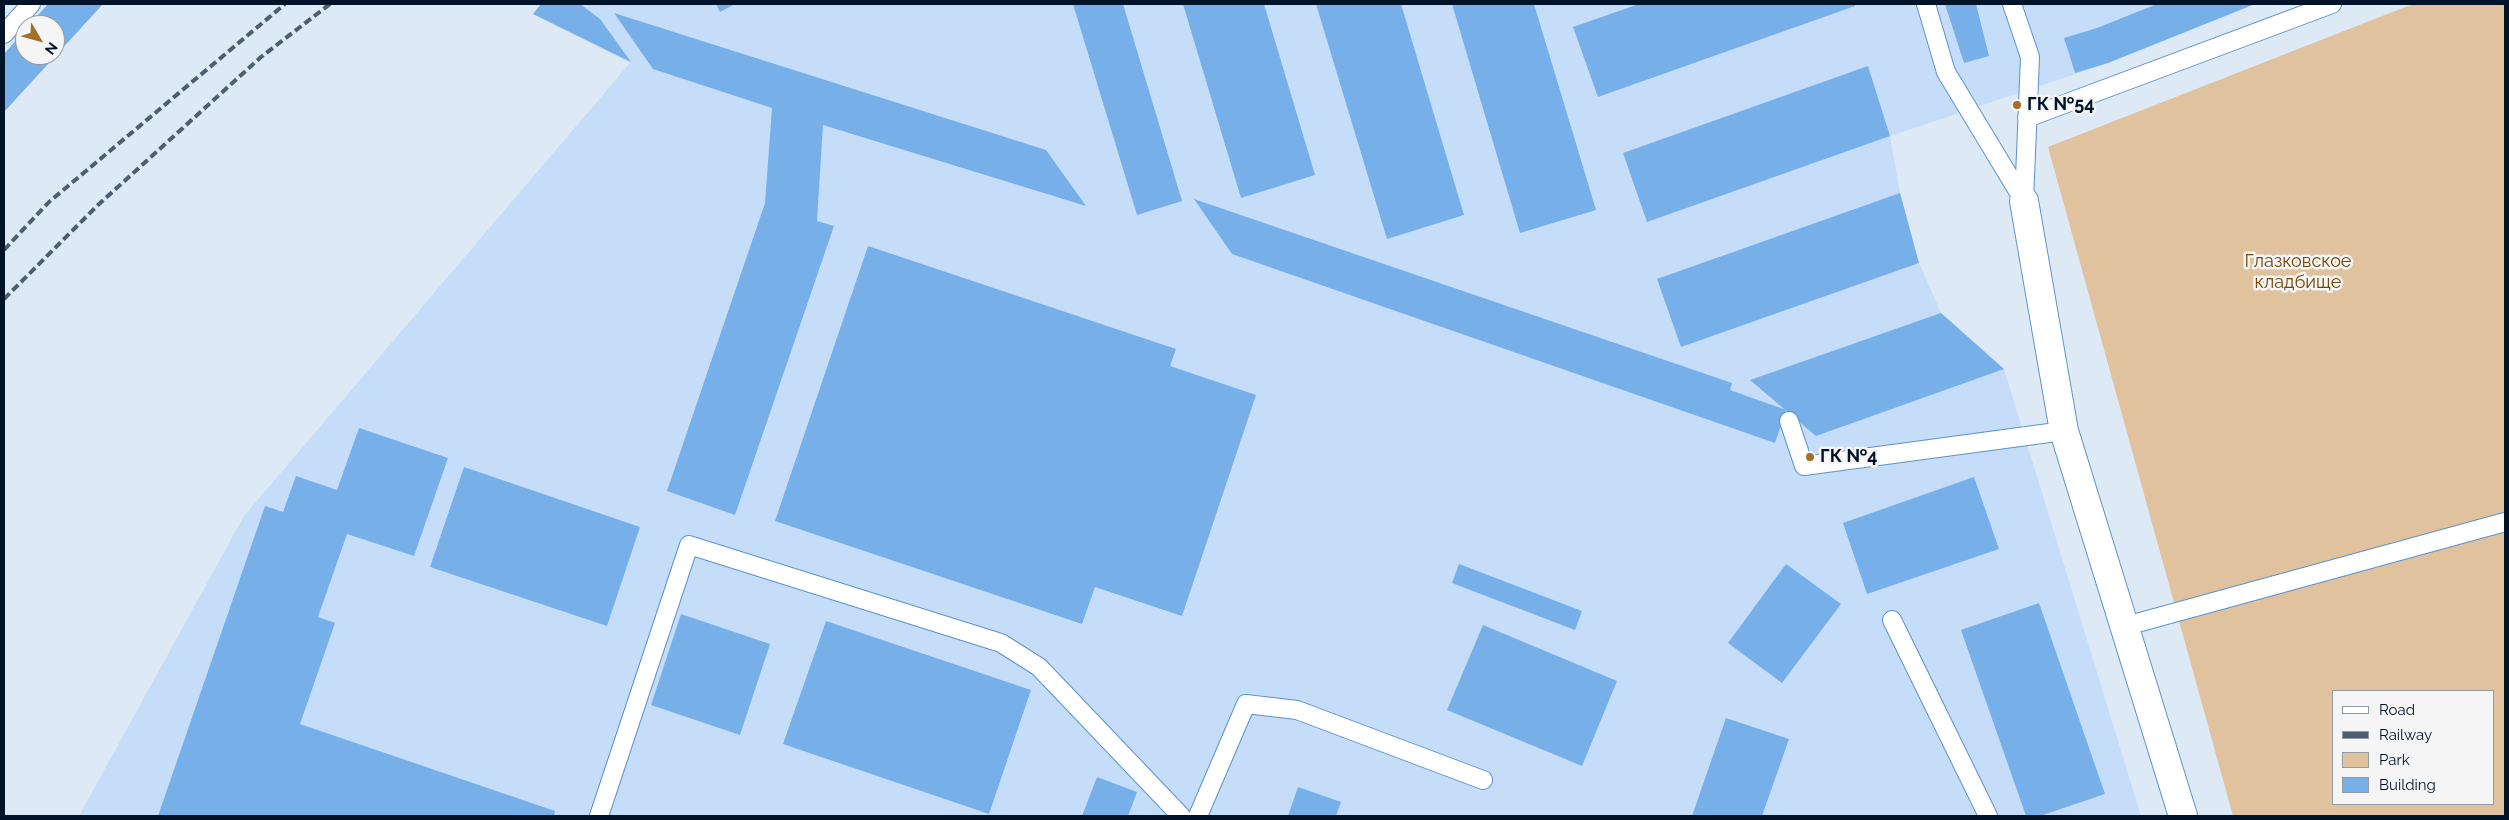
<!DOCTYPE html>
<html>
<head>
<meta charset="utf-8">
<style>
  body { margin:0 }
  #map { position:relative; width:2509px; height:820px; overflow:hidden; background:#dde9f5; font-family:Raleway,sans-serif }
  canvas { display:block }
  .frame { position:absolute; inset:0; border:5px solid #001328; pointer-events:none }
  .legend { position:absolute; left:2332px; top:690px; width:162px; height:115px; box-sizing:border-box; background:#f5f5f5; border:1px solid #939ba3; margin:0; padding:6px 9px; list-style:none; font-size:15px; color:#001328 }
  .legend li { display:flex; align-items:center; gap:10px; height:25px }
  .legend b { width:25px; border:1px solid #939ba3 }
  .north { position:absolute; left:15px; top:15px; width:50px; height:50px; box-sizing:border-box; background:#f5f5f5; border:1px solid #939ba3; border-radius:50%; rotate:127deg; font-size:14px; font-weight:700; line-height:20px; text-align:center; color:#001328 }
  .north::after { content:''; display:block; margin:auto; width:18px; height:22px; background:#a56f29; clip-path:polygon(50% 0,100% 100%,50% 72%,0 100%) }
</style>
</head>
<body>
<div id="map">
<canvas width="2509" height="820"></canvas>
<div class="frame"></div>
<ul class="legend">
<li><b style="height:6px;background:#fff"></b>Road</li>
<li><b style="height:6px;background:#4d5e70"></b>Railway</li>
<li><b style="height:14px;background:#e1c29f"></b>Park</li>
<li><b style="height:14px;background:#77b0e9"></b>Building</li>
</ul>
<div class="north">N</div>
</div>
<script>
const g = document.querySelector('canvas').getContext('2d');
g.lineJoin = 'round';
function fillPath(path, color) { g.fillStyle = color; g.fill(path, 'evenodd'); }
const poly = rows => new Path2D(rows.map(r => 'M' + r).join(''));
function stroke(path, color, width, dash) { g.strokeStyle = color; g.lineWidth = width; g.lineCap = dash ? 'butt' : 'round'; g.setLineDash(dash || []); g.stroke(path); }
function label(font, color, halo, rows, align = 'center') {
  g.font = font + ' Raleway,sans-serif'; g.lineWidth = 5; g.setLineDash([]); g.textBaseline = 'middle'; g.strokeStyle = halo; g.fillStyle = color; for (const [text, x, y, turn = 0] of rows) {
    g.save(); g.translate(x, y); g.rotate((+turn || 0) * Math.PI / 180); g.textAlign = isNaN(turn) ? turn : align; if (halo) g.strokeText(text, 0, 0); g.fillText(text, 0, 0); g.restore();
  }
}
fillPath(poly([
  [541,4,2256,4,2108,63,1890,136,1900,193,1919,263,1941,313,2004,369,2141,816,79,816,244,516,630,63,533,14]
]), '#c5ddf8');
fillPath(poly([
  [2413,4,2505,4,2505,816,2233,816,2048,147],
  [2333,691,2493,691,2493,804,2333,804]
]), '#e1c29f');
fillPath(poly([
  [48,4,103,4,4,112,4,54,25,30,25,55,55,55,55,25,29,25],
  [541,4,580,4,600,19,631,62,533,14],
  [716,4,735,4,720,12],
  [1073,4,1123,4,1182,201,1137,215],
  [1183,4,1264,4,1315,175,1241,198],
  [1316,4,1401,4,1464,215,1387,239],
  [1452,4,1534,4,1596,210,1520,233],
  [1639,4,1855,4,1855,6,1598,97,1573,27],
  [1945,4,1976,4,1989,56,1964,63],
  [2157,4,2255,4,2108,63,2075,73,2064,38,2097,28],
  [614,13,1046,150,1086,206,823,125,817,221,834,226,735,515,667,491,765,203,772,108,653,69],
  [1868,66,1890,136,1647,222,1623,153],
  [1900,193,1919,263,1681,347,1657,279],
  [1194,199,1732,383,1730,390,1786,410,1775,443,1232,254],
  [868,246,1176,349,1170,366,1256,395,1182,616,1095,587,1082,624,775,521],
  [1941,313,2004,369,1816,436,1750,380],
  [359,428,448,458,414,556,347,534,318,617,335,623,300,724,555,811,554,816,158,816,265,506,283,512,296,476,337,490],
  [464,467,640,527,607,626,430,567],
  [1974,477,1999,549,1867,594,1843,523],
  [1459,564,1582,611,1575,630,1452,583],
  [1786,564,1841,604,1782,683,1728,643],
  [2039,603,2105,794,2040,816,2026,816,1961,630],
  [681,614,770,644,740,735,651,705],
  [826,621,1031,690,989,814,783,744],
  [1483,625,1617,681,1582,766,1447,710],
  [1726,718,1789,739,1762,816,1692,816],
  [1097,777,1137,792,1128,816,1082,816],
  [1298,787,1341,802,1336,816,1288,816]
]), '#77b0e9');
const lane = poly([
  [1926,4,1946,72,2024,201],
  [2012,4,2030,57,2024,201],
  [4,34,31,4],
  [2027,118,2332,4],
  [1789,421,1804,466,2064,431],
  [1892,620,1988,816],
  [2126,626,2505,522],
  [599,816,689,545,1001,643,1039,667,1181,816],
  [1198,816,1246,704,1297,710,1483,780]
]);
const street = poly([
  [2024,201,2064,431,2183,816]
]);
stroke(lane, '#5b93ca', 20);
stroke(street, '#5b93ca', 30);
stroke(lane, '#fff', 18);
stroke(street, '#fff', 28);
stroke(poly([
  [4,250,49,202,285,4],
  [4,299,98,205,261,57,330,4]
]), '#4d5e70', 4, [8, 4]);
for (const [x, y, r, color] of [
  [2017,105,5,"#a56f29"],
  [1810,457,5,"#a56f29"]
]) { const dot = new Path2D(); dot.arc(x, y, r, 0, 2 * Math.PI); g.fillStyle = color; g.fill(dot); stroke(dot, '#f5f5f5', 2); }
label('bold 18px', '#001328', '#f5f5f5', [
  ["ГК №54",2027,105],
  ["ГК №4",1820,457]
], 'left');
label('18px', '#724705', '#f5f5f5', [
  ["Глазковское",2298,262],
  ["кладбище",2298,283]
]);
</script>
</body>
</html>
